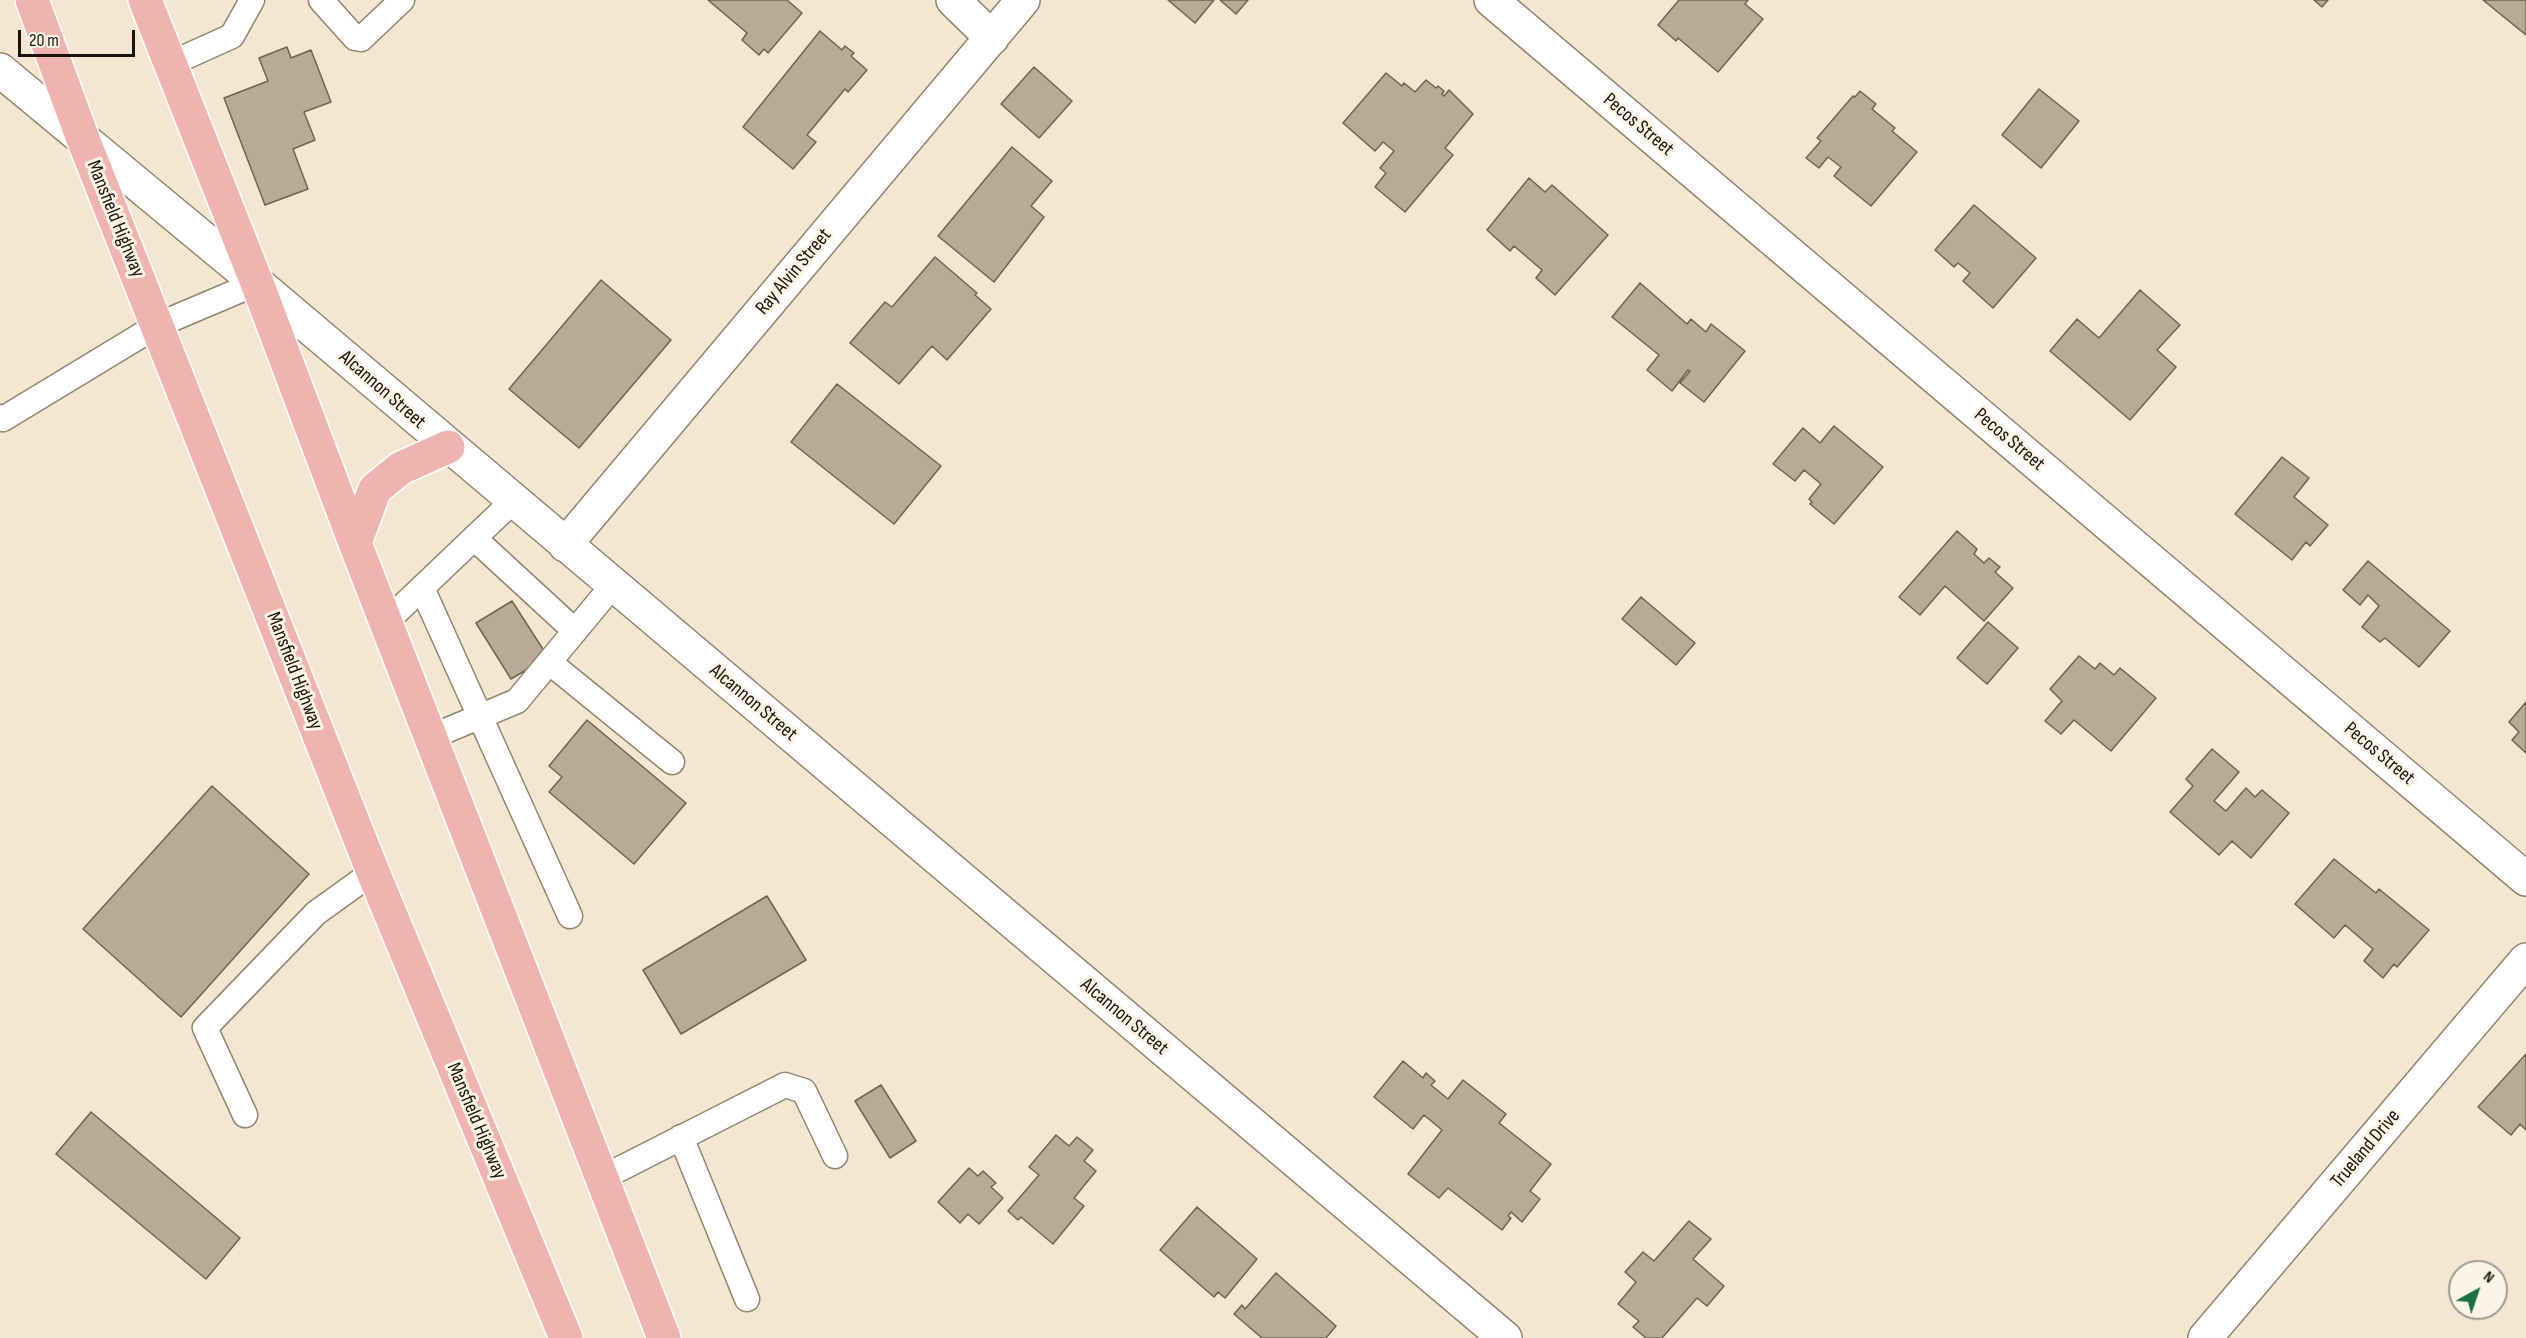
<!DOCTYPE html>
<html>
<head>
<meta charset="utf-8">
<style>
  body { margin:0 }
  #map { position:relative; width:2526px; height:1338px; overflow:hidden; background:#f4e6d0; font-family:"Sofia Sans Condensed",sans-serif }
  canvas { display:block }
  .north { position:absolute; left:2448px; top:1260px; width:60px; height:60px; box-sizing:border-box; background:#fdf4e7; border:2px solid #a19a8f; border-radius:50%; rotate:40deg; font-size:16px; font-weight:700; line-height:24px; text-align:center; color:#18140c }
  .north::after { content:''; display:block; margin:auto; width:21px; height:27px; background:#1b6f41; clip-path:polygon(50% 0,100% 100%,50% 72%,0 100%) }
  .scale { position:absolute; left:18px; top:30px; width:117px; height:27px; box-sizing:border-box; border:3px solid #18140c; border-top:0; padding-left:8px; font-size:18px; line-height:21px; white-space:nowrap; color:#18140c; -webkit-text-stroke:4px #fdf4e7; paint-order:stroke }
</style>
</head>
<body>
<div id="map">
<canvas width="2526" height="1338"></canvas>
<div class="north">N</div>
<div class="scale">20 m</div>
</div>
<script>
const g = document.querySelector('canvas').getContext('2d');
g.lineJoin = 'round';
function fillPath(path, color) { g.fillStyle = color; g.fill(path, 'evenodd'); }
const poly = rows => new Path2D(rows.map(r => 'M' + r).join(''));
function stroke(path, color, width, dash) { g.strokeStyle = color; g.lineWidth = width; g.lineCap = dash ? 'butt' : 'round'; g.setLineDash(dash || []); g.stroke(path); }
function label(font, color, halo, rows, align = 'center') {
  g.font = font + ' "Sofia Sans Condensed",sans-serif'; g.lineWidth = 6; g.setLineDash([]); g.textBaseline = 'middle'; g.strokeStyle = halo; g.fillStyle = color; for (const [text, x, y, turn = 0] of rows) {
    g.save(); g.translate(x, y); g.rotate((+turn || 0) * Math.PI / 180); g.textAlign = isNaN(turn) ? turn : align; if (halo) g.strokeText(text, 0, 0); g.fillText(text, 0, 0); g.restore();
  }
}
const building = poly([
  [708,0,787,0,802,13,768,53,764,49,759,55,742,40,747,33,708,0],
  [1168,0,1214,0,1195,23,1168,0],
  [1220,0,1248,0,1236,14,1220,0],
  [1679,0,1748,0,1745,4,1763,19,1718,72,1678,38,1676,41,1658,25,1679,0],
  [2314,0,2328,0,2322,7,2314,0],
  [2483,0,2526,0,2526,35,2483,0],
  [820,31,842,50,845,46,854,53,851,56,867,70,848,92,845,89,807,135,816,142,793,169,743,127,820,31],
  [287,47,291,58,311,50,331,102,304,112,315,140,293,149,308,189,265,205,224,98,268,81,259,58,287,47],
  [1034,67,1072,101,1039,138,1001,104,1034,67],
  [1386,73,1402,86,1404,83,1415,92,1426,80,1436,88,1438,86,1444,91,1442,94,1444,96,1449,90,1473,114,1445,148,1453,155,1405,212,1375,187,1386,173,1380,168,1394,151,1383,142,1375,151,1343,123,1386,73],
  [2039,89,2079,121,2041,168,2002,135,2039,89],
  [1860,91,1876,104,1872,109,1895,128,1892,131,1917,152,1871,206,1834,176,1841,167,1828,157,1819,168,1806,158,1821,141,1817,138,1853,96,1855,97,1860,91],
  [1012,147,1052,181,1031,206,1044,217,994,282,938,236,1012,147],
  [1529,178,1545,192,1552,185,1608,235,1555,295,1536,278,1542,270,1514,246,1510,251,1487,230,1529,178],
  [1974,205,2036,258,1993,308,1963,281,1970,273,1958,263,1954,267,1935,250,1974,205],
  [935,257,977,293,975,295,991,309,947,360,932,346,899,384,850,343,885,302,892,307,935,257],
  [601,280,671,340,579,448,509,389,601,280],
  [1640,283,1687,324,1691,319,1706,332,1711,324,1745,351,1704,402,1680,383,1690,371,1688,370,1672,391,1647,370,1659,355,1612,317,1640,283],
  [2140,290,2180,325,2157,350,2176,367,2130,420,2050,351,2077,319,2099,338,2140,290],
  [837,384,941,466,894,524,791,442,837,384],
  [1834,426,1883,467,1834,524,1810,504,1812,502,1809,499,1821,484,1804,470,1795,481,1773,464,1803,428,1820,443,1834,426],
  [2282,457,2309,478,2294,497,2328,525,2310,546,2306,542,2292,560,2235,514,2282,457],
  [1957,531,1977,549,1974,554,1984,563,1989,558,2000,567,1995,572,2013,588,1984,621,1945,586,1920,615,1899,597,1957,531],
  [2368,561,2450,631,2419,667,2385,638,2380,642,2362,627,2379,606,2368,595,2360,605,2343,590,2368,561],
  [1641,597,1695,643,1676,665,1622,619,1641,597],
  [512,601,548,657,511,679,476,623,512,601],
  [1988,622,2018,648,1987,684,1957,658,1988,622],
  [2079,656,2095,669,2100,663,2114,675,2120,668,2156,698,2111,751,2074,720,2061,734,2045,721,2062,701,2050,689,2079,656],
  [2526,702,2526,753,2512,740,2519,732,2509,722,2526,702],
  [587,720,686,803,634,864,549,792,562,777,549,766,587,720],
  [2212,749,2239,772,2214,801,2226,811,2246,788,2255,797,2262,790,2289,813,2251,858,2232,841,2219,855,2170,812,2193,786,2186,779,2212,749],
  [212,786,309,874,181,1017,83,929,212,786],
  [2334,859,2376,893,2379,889,2429,930,2397,967,2394,964,2383,978,2364,961,2373,949,2345,925,2334,938,2295,904,2334,859],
  [767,896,806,960,681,1034,643,970,767,896],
  [2526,1054,2526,1130,2520,1124,2511,1135,2478,1107,2526,1054],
  [1403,1061,1423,1078,1426,1073,1435,1081,1431,1085,1448,1099,1463,1080,1506,1114,1499,1123,1551,1164,1530,1191,1540,1199,1522,1222,1511,1212,1508,1216,1511,1218,1502,1230,1448,1188,1439,1198,1408,1174,1442,1130,1424,1115,1413,1129,1374,1097,1403,1061],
  [881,1085,916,1141,890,1158,855,1101,881,1085],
  [91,1112,240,1238,206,1279,56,1154,91,1112],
  [1056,1135,1069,1146,1077,1137,1093,1150,1084,1161,1096,1171,1074,1198,1084,1206,1053,1244,1021,1217,1018,1220,1008,1211,1039,1175,1029,1167,1056,1135],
  [969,1168,978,1176,983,1171,996,1183,991,1187,1003,1198,979,1224,968,1214,960,1223,938,1202,969,1168],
  [1197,1207,1257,1259,1225,1298,1218,1292,1214,1297,1160,1250,1197,1207],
  [1689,1221,1711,1239,1693,1259,1724,1286,1707,1306,1697,1298,1662,1338,1646,1338,1633,1327,1639,1321,1618,1304,1636,1282,1625,1272,1643,1252,1654,1261,1689,1221],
  [1276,1273,1336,1326,1326,1338,1262,1338,1234,1314,1242,1305,1245,1309,1276,1273]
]);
fillPath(building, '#b8aa96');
stroke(building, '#706451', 1.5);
const lane = poly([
  [321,0,355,38,361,39,402,0],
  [170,64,232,36,252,0],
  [0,417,3,419,158,325,257,283],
  [474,538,575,631],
  [422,588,570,916],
  [386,622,513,501],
  [549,662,672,762],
  [431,737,517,701,613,585],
  [245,1115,205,1028,316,913,373,872],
  [681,1137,747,1299],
  [602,1178,785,1085,804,1091,835,1156]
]);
const street = poly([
  [953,0,992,38],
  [1491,0,2526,879],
  [0,70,257,283,1505,1338],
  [565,545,1023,0],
  [2205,1338,2526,960]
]);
const primary = poly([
  [32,0,83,139,373,872,566,1338],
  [145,0,257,283,355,543,664,1338],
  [355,543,375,489,401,468,448,447]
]);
stroke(lane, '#918470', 27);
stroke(street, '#918470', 36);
stroke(primary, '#fff', 36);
stroke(lane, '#fff', 24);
stroke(street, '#fff', 33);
stroke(primary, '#efb4b0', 33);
label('20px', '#18140c', '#fdf4e7', [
  ["Pecos Street",1638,125,40],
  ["Mansfield Highway",115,219,68],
  ["Ray Alvin Street",794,272,-50],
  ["Alcannon Street",382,390,41],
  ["Pecos Street",2009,440,40],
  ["Mansfield Highway",294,671,69],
  ["Alcannon Street",753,703,40],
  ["Pecos Street",2379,754,40],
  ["Alcannon Street",1124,1017,40],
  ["Mansfield Highway",476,1121,67],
  ["Trueland Drive",2366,1149,-50]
]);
</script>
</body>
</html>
